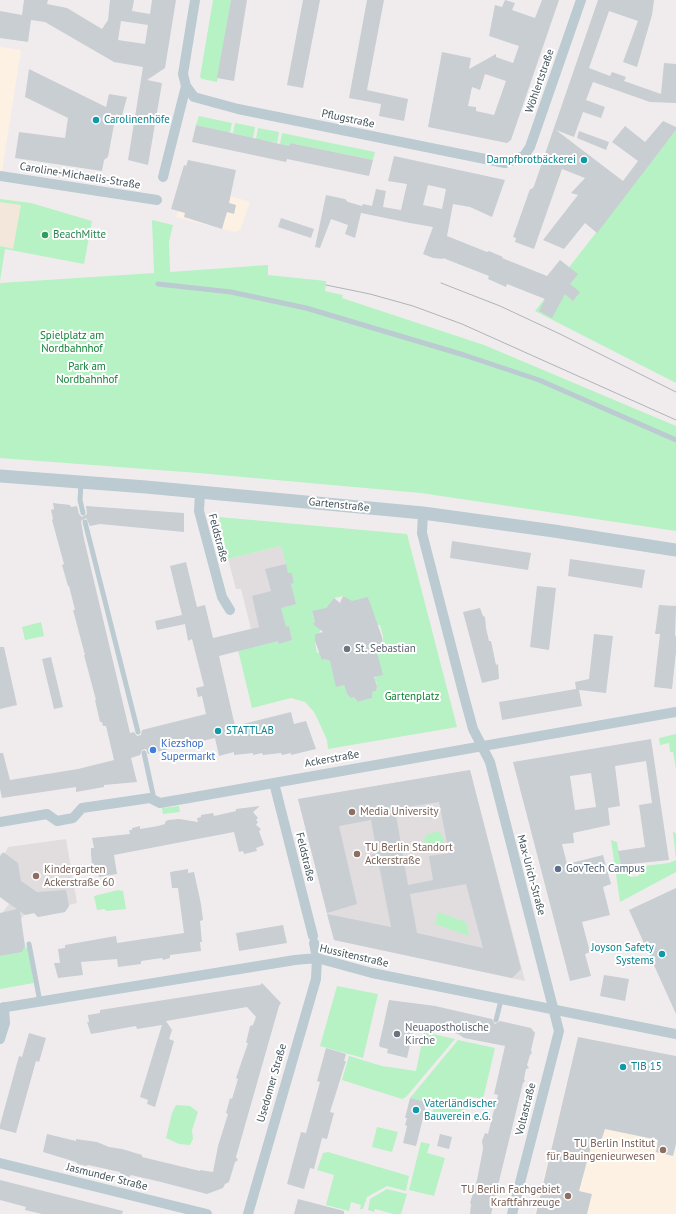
<!DOCTYPE html>
<html>
<head>
<meta charset="utf-8">
<style>
  body { margin:0 }
  canvas { display:block; background:#f0eced }
</style>
</head>
<body>
<canvas width="676" height="1214"></canvas>
<script>
const g = document.querySelector('canvas').getContext('2d');
g.lineJoin = 'round';
function fillPath(path, color) { g.fillStyle = color; g.fill(path, 'evenodd'); }
const poly = rows => new Path2D(rows.map(r => 'M' + r).join(''));
function stroke(path, color, width, dash) { g.strokeStyle = color; g.lineWidth = width; g.lineCap = dash ? 'butt' : 'round'; g.setLineDash(dash || []); g.stroke(path); }
function label(font, color, halo, rows, align = 'center') {
  g.font = font + ' "PT Sans",sans-serif'; g.lineWidth = 4; g.setLineDash([]); g.textBaseline = 'middle'; g.strokeStyle = halo; g.fillStyle = color; for (const [text, x, y, turn = 0] of rows) {
    g.save(); g.translate(x, y); g.rotate((+turn || 0) * Math.PI / 180); g.textAlign = isNaN(turn) ? turn : align; if (halo) g.strokeText(text, 0, 0); g.fillText(text, 0, 0); g.restore();
  }
}
fillPath(poly([
  [0,47,21,50,2,171,0,171],
  [182,182,250,202,240,230,235,232,176,217,178,211,171,209,178,185,181,186],
  [578,1037,676,1056,676,1214,535,1214]
]), '#fdf1e3');
fillPath(poly([
  [281,546,296,604,289,626,292,640,279,644,269,643,265,625,251,629,241,589,236,589,228,559],
  [470,770,525,981,334,940,298,799],
  [66,839,77,903,69,905,65,912,38,917,34,913,24,915,18,923,3,912,9,904,0,897,0,854,5,853,8,847]
]), '#e1dddf');
fillPath(poly([
  [213,0,231,0,217,82,202,79,200,77],
  [199,116,232,123,230,133,196,125],
  [235,123,255,127,253,138,233,133],
  [258,128,279,132,277,143,256,139],
  [676,130,676,383,535,311],
  [282,133,375,152,373,160,290,143,289,146,280,144],
  [0,199,31,203,92,221,84,264,5,249,0,281],
  [152,220,173,225,169,242,170,272,268,265,268,275,326,281,325,291,343,295,342,298,484,345,676,426,676,531,421,493,198,473,0,458,0,283,154,273],
  [219,517,407,534,457,727,328,749,327,740,318,720,314,712,305,702,291,698,252,708,238,650,278,641,279,644,292,640,289,626,286,627,281,608,296,604,291,584,294,583,292,573,288,573,281,546,228,559],
  [343,596,352,602,361,599,369,598,371,619,376,618,376,625,380,625,383,636,382,644,378,645,375,650,378,656,375,678,373,681,376,681,377,686,376,691,372,692,372,698,357,702,354,697,351,698,347,694,344,685,332,669,330,661,325,659,322,660,321,652,317,653,315,642,315,634,319,633,321,629,315,622,312,612,325,609,334,598],
  [41,622,44,636,25,640,22,627],
  [676,734,676,769,673,752,670,752,669,743,660,745,659,738],
  [179,806,180,812,163,814,162,808],
  [438,831,442,835,444,842,438,848,430,851,425,848,424,841,426,835],
  [673,832,676,833,676,872,620,902,611,840,617,842,621,865,628,864,630,877,639,876,639,871,644,866,669,863,676,860],
  [118,890,123,891,126,909,107,911,104,909,97,910,94,896],
  [438,912,466,922,469,936,435,924],
  [25,946,28,949,34,983,0,989,0,956,21,952],
  [337,986,378,994,363,1058,320,1046],
  [424,1032,455,1039,406,1097,402,1099,342,1080,349,1056,382,1066,416,1071],
  [458,1040,495,1048,483,1099,467,1096,461,1121,432,1114,434,1104,410,1098],
  [176,1105,190,1106,198,1112,192,1130,193,1139,190,1145,179,1144,166,1138,172,1113],
  [377,1127,398,1132,392,1152,372,1147],
  [421,1142,430,1144,427,1153,445,1158,434,1196,409,1190],
  [328,1152,409,1176,406,1191,387,1186,367,1197,363,1209,360,1209,361,1205,351,1202,349,1211,326,1205,334,1175,317,1170,323,1153],
  [387,1189,407,1194,401,1214,394,1214,375,1209,374,1212,368,1210,370,1199]
]), '#b6f2c3');
fillPath(poly([
  [0,202,21,205,13,249,0,246]
]), '#f3e7db');
fillPath(poly([
  [24,0,48,0,47,4,67,8,102,29,108,20,110,0,134,0,132,11,150,14,152,0,176,0,165,68,147,80,162,83,148,165,128,160,143,67,114,62,45,22,31,20,28,42,0,38,0,11,22,15],
  [121,21,148,25,145,44,118,40],
  [231,0,247,0,234,81,217,78],
  [303,0,320,0,303,88,287,85],
  [367,0,384,0,367,90,408,99,404,121,379,116,381,104,349,98],
  [505,0,515,3,512,10,535,18,542,0,559,0,511,140,507,143,428,127,442,52,471,58,469,69,496,54,496,57,513,63,519,46,489,36,495,5,502,7],
  [485,74,506,81,494,115,476,111,476,107,468,106,472,87,480,90],
  [598,0,654,0,652,15,637,67,623,62,638,21,609,11,589,68,610,76,612,72,626,77,624,81,661,94,664,63,676,64,676,103,650,102,593,82,586,100,605,107,601,118,583,112,574,137,556,130,623,181,638,161,612,142,625,126,645,142,663,121,676,127,676,130,597,233,585,223,564,249,543,240,578,195,571,193,585,178,562,169,534,249,515,242,516,238,513,237,530,189,532,189,534,186],
  [29,69,106,107,109,94,127,97,122,116,116,114,108,157,104,160,102,171,15,158,19,132,65,138,68,118,25,97],
  [196,125,289,146,290,143,373,160,369,176,287,159,286,162,192,142],
  [579,131,609,142,606,150,577,138],
  [394,156,505,180,492,217,470,207,453,204,447,236,487,252,489,251,503,257,502,258,547,276,560,260,578,274,570,284,580,292,573,301,565,294,552,318,539,311,545,299,507,284,506,287,488,279,489,276,443,258,443,259,433,258,423,254,433,227,410,223,361,213,355,238,345,234,348,225,331,219,320,248,315,247,326,195,345,199,348,202,362,206,363,204,372,206,376,189,386,191,383,207,401,210,407,184,388,181],
  [428,185,446,189,442,209,423,205],
  [188,160,236,170,229,203,236,205,234,214,227,212,222,229,184,217,185,213,171,209,184,165,186,166],
  [281,218,314,229,311,238,278,227],
  [53,503,70,505,71,507,77,506,79,514,82,517,87,514,86,506,184,513,184,532,100,524,90,526,86,518,81,521,84,539,130,733,134,732,137,736,141,735,142,730,206,714,202,696,198,697,196,688,204,686,192,639,188,641,185,624,157,630,155,621,182,615,170,566,186,562,197,607,205,605,213,638,259,627,252,596,271,591,265,569,286,564,288,573,292,573,294,583,291,584,296,604,281,608,286,627,289,626,292,640,279,644,278,641,219,656,235,726,291,712,294,724,306,721,316,749,291,755,291,753,282,755,281,753,263,755,262,753,253,755,253,753,234,755,234,752,219,756,215,738,148,754,146,749,142,750,140,755,131,758,137,782,104,785,104,787,76,792,76,787,2,798,0,789,0,753,3,753,10,780,78,769,114,760,106,726,103,726,102,722,100,722,95,700,96,700,84,655,85,655,73,610,75,610,69,586,68,586,62,565,64,564,52,520,53,519,51,510,54,509],
  [452,541,531,553,528,570,450,558],
  [570,559,645,570,642,588,568,576],
  [537,586,556,588,549,650,530,647],
  [343,596,352,601,368,597,382,637,382,644,378,645,376,649,383,675,374,677,377,686,376,691,372,692,372,698,357,702,356,699,355,699,354,697,351,698,347,694,344,685,336,687,330,661,325,659,322,660,315,641,315,634,323,632,313,624,315,622,312,611,326,608,334,598,340,603],
  [659,605,676,606,675,636,676,636,676,652,672,689,654,687,660,634,655,634],
  [480,608,483,616,485,617,486,628,489,641,491,641,496,665,498,664,499,679,482,683,463,612],
  [594,634,613,636,606,693,579,690,582,706,502,720,499,702,576,689,575,682,589,679],
  [0,647,4,647,17,705,0,709],
  [51,657,63,707,54,709,42,659],
  [651,739,669,860,621,865,618,851,645,847,639,805,652,803,646,761,615,766,620,806,608,808,610,825,573,833,574,843,562,844,567,864,603,855,611,884,603,887,610,915,582,922,590,952,585,954,591,976,570,981,513,762],
  [591,773,596,807,575,810,570,776],
  [470,770,521,969,512,978,334,940,327,914,391,927,379,865,370,867,368,855,377,854,371,820,339,826,357,904,327,913,298,799],
  [439,802,449,853,429,856,433,880,408,885,395,809],
  [466,884,483,948,417,933,410,894],
  [260,806,253,812,258,818,256,820,258,822,256,825,261,829,259,831,264,845,256,848,257,851,244,854,243,851,239,852,234,832,114,855,117,874,99,877,95,865,92,865,91,854,91,848,94,848,92,838,130,834,129,830,132,830,132,828,140,826,140,829,158,826,165,824,165,822,168,820,179,819,198,822,197,818,201,817,201,815,213,813,214,816,236,811,236,809],
  [3,852,18,863,21,881,37,892,66,890,69,906,65,912,38,917,34,913,25,915,20,911,25,946,22,952,0,956,0,913,17,909,0,897,0,857],
  [188,869,188,873,194,872,201,904,203,920,200,921,202,942,200,942,201,951,170,955,170,958,163,960,162,958,141,961,141,964,118,967,117,959,81,962,83,975,58,978,54,963,60,963,58,949,65,948,65,945,116,936,117,943,184,933,178,888,172,888,170,872],
  [676,888,676,1014,629,910],
  [283,925,287,943,239,951,236,933],
  [604,975,629,979,625,1001,600,996],
  [262,983,281,1003,279,1006,236,1157,238,1160,235,1162,229,1182,225,1184,223,1188,207,1194,161,1182,131,1175,129,1177,121,1175,120,1172,88,1165,86,1166,78,1164,76,1162,43,1152,47,1134,76,1141,76,1139,97,1142,109,1147,122,1149,142,1155,142,1157,200,1171,200,1170,213,1172,218,1146,228,1114,226,1113,230,1098,232,1099,238,1079,236,1078,248,1043,246,1043,250,1026,253,1025,256,1017,247,1007,166,1021,172,1030,169,1039,174,1041,155,1107,147,1104,148,1100,140,1097,162,1025,137,1029,136,1026,91,1034,87,1022,89,1022,88,1015,100,1013,100,1010,260,985],
  [389,1000,435,1006,492,1019,495,1024,500,1021,531,1028,535,1033,531,1050,532,1053,530,1055,527,1065,529,1068,526,1069,524,1079,525,1081,523,1083,491,1214,470,1214,471,1204,470,1203,477,1180,483,1149,482,1141,485,1133,488,1134,493,1114,498,1095,494,1094,505,1046,464,1038,458,1034,415,1023,407,1058,387,1053,388,1049,380,1047,379,1045],
  [29,1033,46,1038,39,1062,36,1061,16,1133,0,1129,0,1125,19,1056,22,1057],
  [578,1037,676,1056,676,1144,673,1156,656,1152,658,1140,605,1129,602,1138,599,1141,593,1139,579,1191,592,1194,587,1214,536,1214],
  [326,1048,346,1054,344,1061,346,1061,330,1112,334,1113,327,1139,322,1138,314,1169,310,1168,304,1189,287,1184,301,1132,306,1133,320,1082,317,1081],
  [410,1098,427,1102,416,1146,403,1143,407,1126,405,1125,407,1118,405,1118],
  [440,1134,452,1137,449,1149,437,1146],
  [0,1180,123,1211,122,1214,42,1214,25,1210,26,1207,0,1200],
  [298,1199,344,1211,344,1214,294,1214]
]), '#c8ced2');
stroke(poly([
  [158,284,231,292,306,308,464,355,539,380,676,440],
  [81,482,80,500,83,513],
  [85,522,138,732],
  [144,753,154,799],
  [29,944,40,1002],
  [496,1020,501,1000]
]), '#bbcbd1', 5);
stroke(poly([
  [195,0,183,74,186,86,194,97,238,109,505,163,524,156,530,147,581,0],
  [0,176,157,200],
  [163,177,186,86],
  [200,492,199,511,222,597,230,610],
  [423,513,422,533,464,696,473,729,490,762,559,1031,512,1214],
  [274,783,313,936],
  [0,822,47,814,57,821,73,818,82,808,150,798,160,803,189,798,676,712],
  [0,1008,295,960,317,958,372,973,676,1034],
  [0,1039,5,1023,4,1007],
  [0,1163,207,1214],
  [248,1214,316,979,317,958,314,943]
]), '#bbcbd1', 10);
stroke(poly([
  [0,476,146,487,423,513,554,531,676,550]
]), '#bbcbd1', 13);
stroke(poly([
  [441,283,500,306,560,334,676,392],
  [326,285,370,294,413,306,462,324,676,420]
]), '#aeb3b8', 1);
for (const [x, y, r, color] of [
  [96,120,4,"#0f9aa8"],
  [584,160,4,"#0f9aa8"],
  [45,235,4,"#2e9e5b"],
  [347,649,4,"#6b7280"],
  [218,731,4,"#0f9aa8"],
  [153,750,4,"#3f7fe0"],
  [352,812,4,"#8d6e63"],
  [357,854,4,"#8d6e63"],
  [558,869,4,"#5c6f8a"],
  [36,876,4,"#8d6e63"],
  [662,954,4,"#0f9aa8"],
  [397,1034,4,"#6b7280"],
  [623,1067,4,"#0f9aa8"],
  [416,1110,4,"#0f9aa8"],
  [663,1150,4,"#8d6e63"],
  [568,1196,4,"#8d6e63"]
]) { const dot = new Path2D(); dot.arc(x, y, r, 0, 2 * Math.PI); g.fillStyle = color; g.fill(dot); stroke(dot, '#fff', 1.5); }
label('11px', '#43545b', '#fff', [
  ["Wöhlertstraße",540,81,-71],
  ["Pflugstraße",348,119,12],
  ["Caroline-Michaelis-Straße",80,176,9],
  ["Gartenstraße",339,505,6],
  ["Feldstraße",218,538,75],
  ["Ackerstraße",332,759,-10],
  ["Feldstraße",305,857,76],
  ["Max-Urich-Straße",531,875,75],
  ["Hussitenstraße",354,956,13],
  ["Usedomer Straße",272,1083,-74],
  ["Voltastraße",526,1109,-76],
  ["Jasmunder Straße",107,1177,14]
]);
label('11px', '#0d838f', '#fff', [
  ["Carolinenhöfe",104,120],
  ["Dampfbrotbäckerei",576,160,"right"],
  ["STATTLAB",226,731],
  ["Joyson Safety",654,948,"right"],
  ["Systems",654,961,"right"],
  ["TIB 15",631,1067],
  ["Vaterländischer",424,1104],
  ["Bauverein e.G.",424,1117]
], 'left');
label('11px', '#27864d', '#fff', [
  ["BeachMitte",53,235]
], 'left');
label('11px', '#0f8234', '#fff', [
  ["Spielplatz am",72,336],
  ["Nordbahnhof",72,349],
  ["Park am",87,367],
  ["Nordbahnhof",87,380],
  ["Gartenplatz",412,697]
]);
label('11px', '#5b616d', '#fff', [
  ["St. Sebastian",355,649],
  ["Neuapostholische",405,1028],
  ["Kirche",405,1041]
], 'left');
label('11px', '#366cbe', '#fff', [
  ["Kiezshop",161,744],
  ["Supermarkt",161,757]
], 'left');
label('11px', '#785e54', '#fff', [
  ["Media University",360,812],
  ["TU Berlin Standort",365,848],
  ["Ackerstraße",365,861],
  ["Kindergarten",44,870],
  ["Ackerstraße 60",44,883],
  ["TU Berlin Institut",655,1144,"right"],
  ["für Bauingenieurwesen",655,1157,"right"],
  ["TU Berlin Fachgebiet",560,1190,"right"],
  ["Kraftfahrzeuge",560,1203,"right"]
], 'left');
label('11px', '#4e5e75', '#fff', [
  ["GovTech Campus",566,869]
], 'left');
</script>
</body>
</html>
